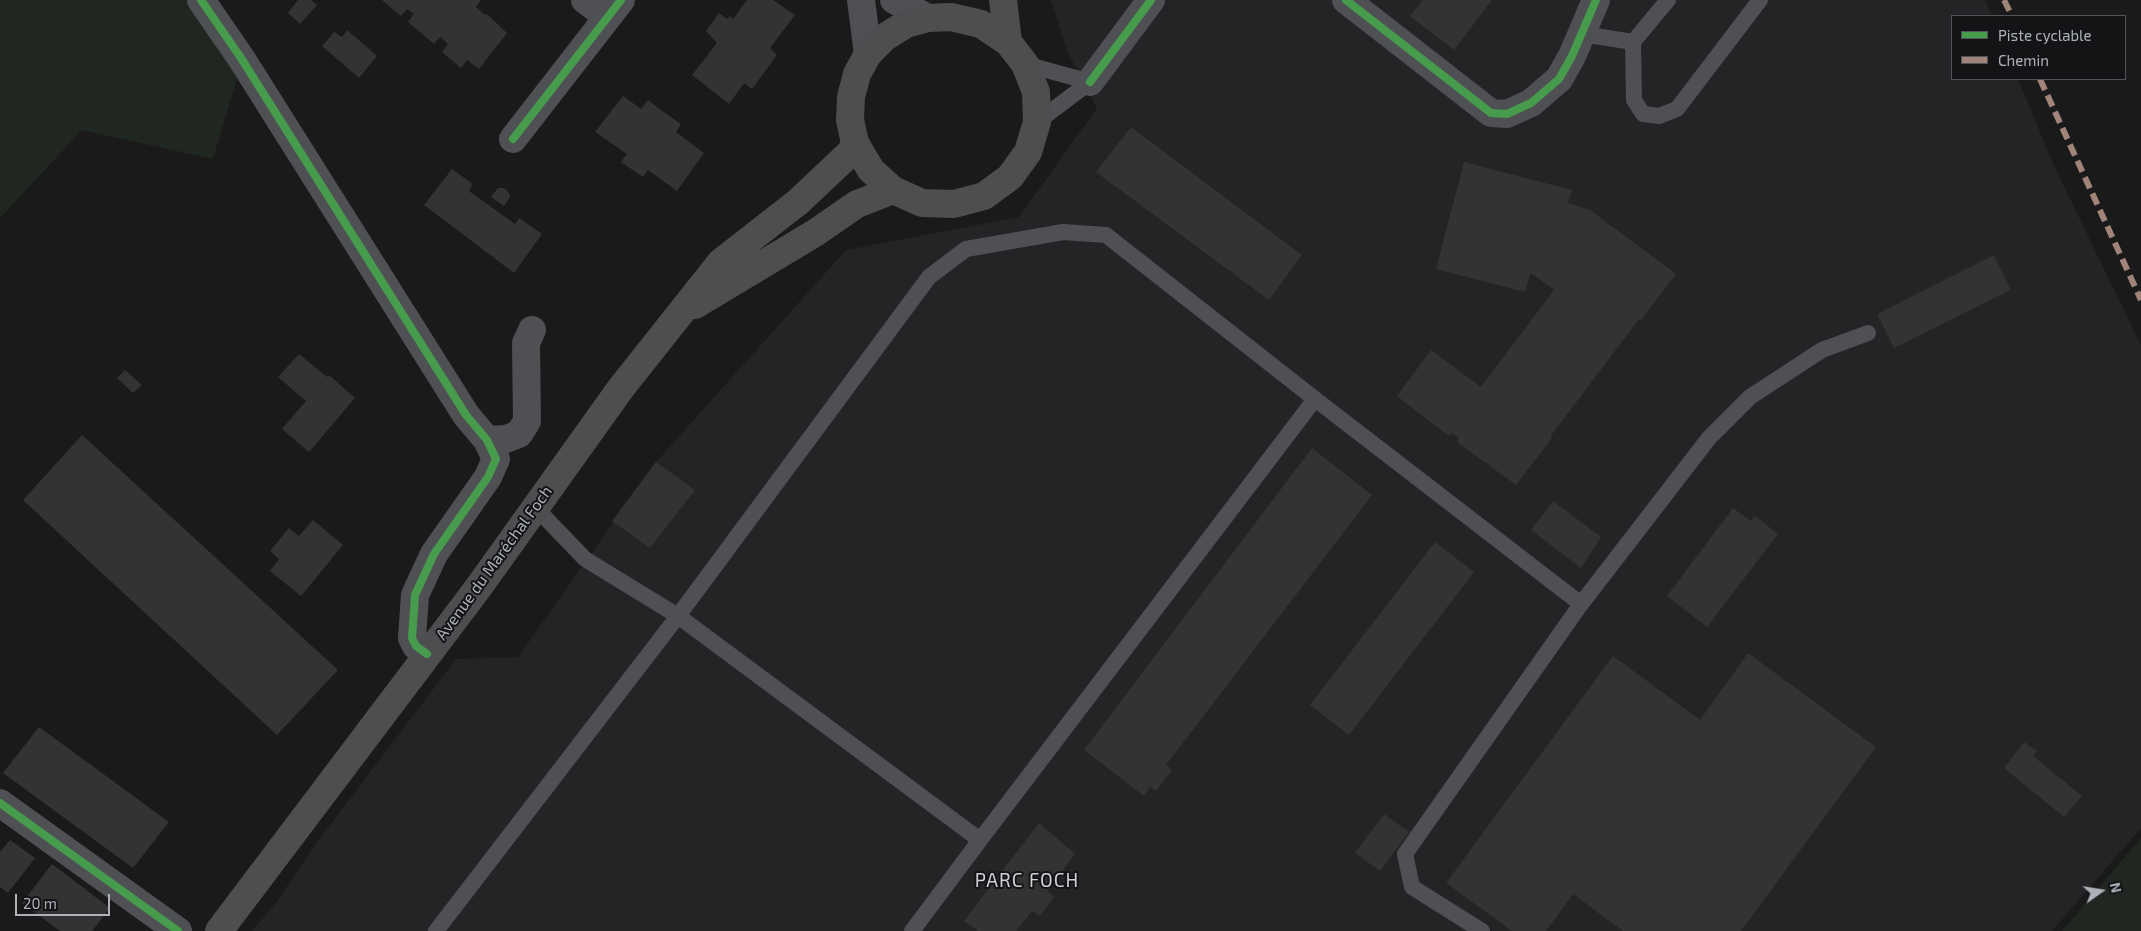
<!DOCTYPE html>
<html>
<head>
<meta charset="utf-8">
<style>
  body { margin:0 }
  #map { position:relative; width:2141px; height:931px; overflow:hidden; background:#1a1a1a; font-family:"Exo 2",sans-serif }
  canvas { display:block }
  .legend { position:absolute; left:1951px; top:15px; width:175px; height:65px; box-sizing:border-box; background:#141416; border:1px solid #515358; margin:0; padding:6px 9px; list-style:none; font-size:15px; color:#adb1ba }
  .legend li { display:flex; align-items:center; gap:10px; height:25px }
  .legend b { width:25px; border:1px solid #515358 }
  .north { position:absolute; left:2076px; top:866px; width:50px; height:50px; -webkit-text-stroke:4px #141416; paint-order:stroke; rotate:77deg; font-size:14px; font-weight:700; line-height:20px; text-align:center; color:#adb1ba }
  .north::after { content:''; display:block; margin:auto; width:18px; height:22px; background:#adb1ba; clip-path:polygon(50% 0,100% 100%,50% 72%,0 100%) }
  .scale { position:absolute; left:15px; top:894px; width:95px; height:22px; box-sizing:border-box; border:2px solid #adb1ba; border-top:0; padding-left:6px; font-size:15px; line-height:18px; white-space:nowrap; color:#adb1ba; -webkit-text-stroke:4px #141416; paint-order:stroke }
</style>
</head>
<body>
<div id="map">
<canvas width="2141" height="931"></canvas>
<ul class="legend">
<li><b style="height:6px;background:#469c4c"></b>Piste cyclable</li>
<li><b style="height:6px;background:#a18479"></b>Chemin</li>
</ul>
<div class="north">N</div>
<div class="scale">20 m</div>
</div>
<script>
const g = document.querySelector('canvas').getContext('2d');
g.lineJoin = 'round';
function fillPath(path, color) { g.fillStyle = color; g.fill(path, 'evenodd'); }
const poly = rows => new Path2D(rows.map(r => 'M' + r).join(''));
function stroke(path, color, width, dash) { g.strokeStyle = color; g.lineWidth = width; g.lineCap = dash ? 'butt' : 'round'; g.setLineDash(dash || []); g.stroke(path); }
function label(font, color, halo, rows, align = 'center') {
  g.font = font + ' "Exo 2",sans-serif'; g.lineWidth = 4; g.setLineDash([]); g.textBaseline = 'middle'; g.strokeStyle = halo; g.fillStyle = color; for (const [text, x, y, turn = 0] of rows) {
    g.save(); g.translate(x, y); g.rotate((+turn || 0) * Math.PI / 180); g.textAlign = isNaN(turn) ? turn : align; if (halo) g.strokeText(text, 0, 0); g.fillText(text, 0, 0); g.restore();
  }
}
fillPath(poly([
  [1051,0,1985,0,1992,16,1952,16,1952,79,2018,79,2055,168,2141,345,2141,828,2052,931,252,931,277,901,317,842,456,659,518,657,656,462,846,250,1019,217,1097,108,1067,51]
]), '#242426');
fillPath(poly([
  [0,0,189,0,240,68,213,159,82,130,0,218],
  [2141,838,2141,931,2062,931]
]), '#202721');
fillPath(poly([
  [298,0,311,0,317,5,300,24,288,13],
  [382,0,481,0,476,7,485,15,487,14,507,33,479,69,467,60,461,68,442,52,448,44,440,37,434,44,408,22,414,14,407,9,401,16],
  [747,0,773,0,795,15,770,48,777,55,752,89,744,83,729,104,692,75,717,43,706,31,719,13,727,19,730,16,733,19],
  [1423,0,1492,0,1454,50,1410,16],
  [347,30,377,56,359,78,322,46,334,32,342,37],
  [623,96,641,109,648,100,661,110,681,124,676,132,704,153,677,191,648,170,643,177,621,162,627,154,595,132],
  [1131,127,1302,255,1269,300,1096,172],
  [1464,162,1572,190,1568,203,1590,210,1676,274,1641,320,1639,319,1550,437,1552,438,1516,485,1457,442,1459,438,1452,433,1450,436,1446,434,1397,396,1431,350,1481,387,1554,290,1534,275,1530,274,1525,292,1436,269],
  [452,169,473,184,469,191,515,224,519,218,542,234,514,273,424,205],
  [498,188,504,188,509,193,510,197,504,206,491,197],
  [1994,255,2011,290,1894,348,1877,314],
  [299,354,327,377,329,375,355,398,309,452,282,429,306,401,278,377],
  [125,370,142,385,133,393,117,378],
  [82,435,338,670,277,735,23,500],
  [1312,448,1372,495,1166,765,1172,770,1156,791,1150,787,1144,796,1084,750],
  [656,462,695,490,650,548,612,521],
  [1553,501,1601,537,1581,568,1531,530],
  [1733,508,1751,521,1755,516,1778,534,1707,627,1667,596],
  [313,520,343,545,301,596,270,571,279,559,270,551,289,528,299,536],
  [1435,542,1474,572,1349,735,1310,705],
  [1748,653,1876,747,1741,931,1623,931,1573,894,1546,931,1512,931,1446,883,1613,656,1700,720],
  [39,727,169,822,133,868,3,773],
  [2024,742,2037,751,2033,756,2082,796,2064,817,2004,768],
  [1384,814,1409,832,1380,871,1355,853],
  [1039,823,1075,854,1047,891,1054,897,1040,916,1032,911,1016,931,978,931,964,921],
  [10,840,35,858,8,893,0,887,0,852],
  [52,864,110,908,92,931,60,931,22,903]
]), '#333334');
stroke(poly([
  [1668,0,1633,42,1634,100,1643,114,1659,116,1677,109,1760,0],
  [1582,34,1633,42],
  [1025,64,1090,82],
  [1037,122,1090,82],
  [1315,399,1581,604,1405,854,1412,887,1482,931],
  [1581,604,1709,438,1750,397,1822,350,1868,333],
  [436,931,678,616,585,559,535,507],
  [912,931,980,840,678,616,929,277,966,249,1063,232,1106,235,1315,399,980,840]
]), '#4f5053', 16);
stroke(poly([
  [201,0,241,58,466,415,487,440,496,459,488,477,434,554,415,595,412,638,416,646,427,654],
  [585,0,608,17],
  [861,0,868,54],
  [894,0,928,18],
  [1346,0,1491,113,1507,114,1531,103,1559,79,1572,56,1596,0],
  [1090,82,1151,0],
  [513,139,621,0],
  [487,440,506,439,519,434,527,421,526,343,532,330],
  [0,803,178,931]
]), '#4f5053', 28);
stroke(poly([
  [1003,0,1008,42],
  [695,305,815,233,857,204,893,190],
  [219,931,478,588,621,388,721,262,798,202,851,152,855,143,850,120,851,97,857,74,868,54,885,37,906,24,928,18,951,17,981,24,1008,42,1025,64,1036,92,1037,122,1028,152,1010,177,984,196,954,204,922,203,893,190,871,170,855,143]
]), '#4e4e51', 28);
stroke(poly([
  [2004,0,2012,16],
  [2040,79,2141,300]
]), '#a18479', 6, [12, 6]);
stroke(poly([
  [201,0,241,58,466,415,487,440,496,459,488,477,434,554,415,595,412,638,416,646,427,654],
  [1346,0,1491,113,1507,114,1531,103,1559,79,1572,56,1596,0],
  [1090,82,1151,0],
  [513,139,621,0],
  [0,803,178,931]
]), '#469c4c', 8);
label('16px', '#adb1ba', '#141416', [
  ["Avenue du Maréchal Foch",494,563,-54]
]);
g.letterSpacing = '1px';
label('19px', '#cdd0d6', '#141416', [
  ["PARC FOCH",1027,881]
]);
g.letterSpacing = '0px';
</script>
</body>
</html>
